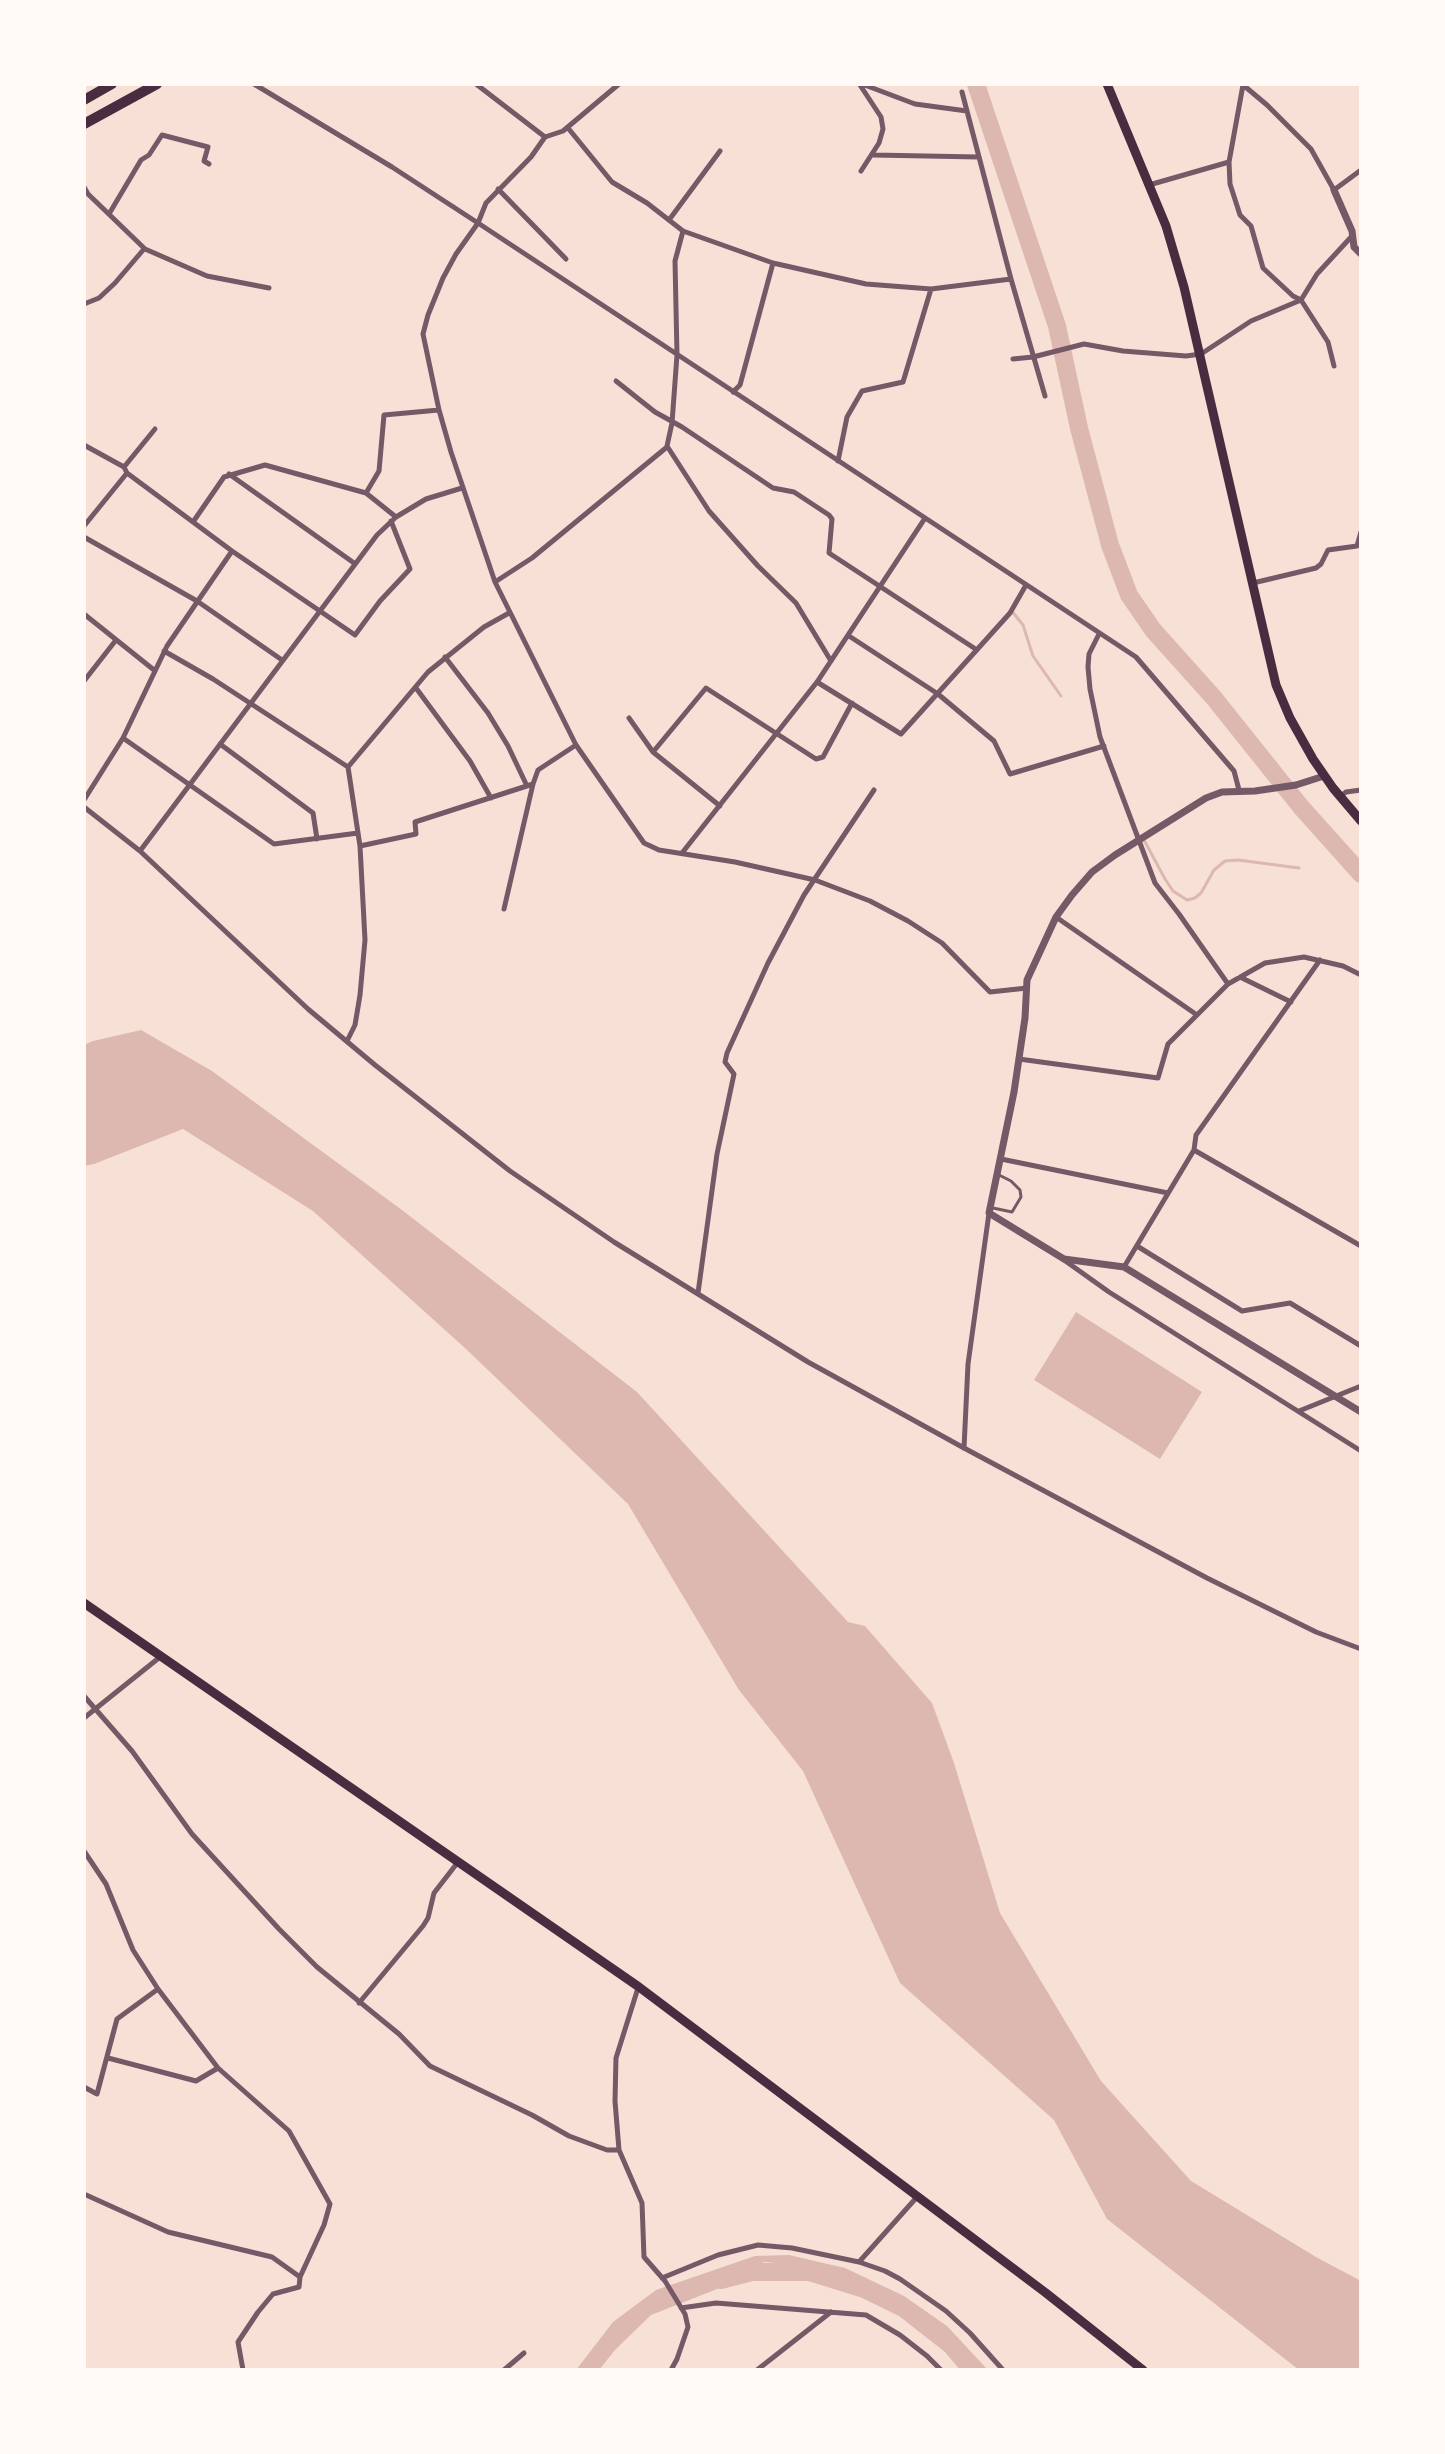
<!DOCTYPE html>
<html>
<head>
<meta charset="utf-8">
<style>
  body { margin:0 }
  #map { position:relative; width:1445px; height:2454px; overflow:hidden; background:#f7e1d7; font-family:"IBM Plex Sans",sans-serif }
  canvas { display:block }
  .frame { position:absolute; inset:0; border:86px solid #fffaf5; pointer-events:none }
</style>
</head>
<body>
<div id="map">
<canvas width="1445" height="2454"></canvas>
<div class="frame"></div>
</div>
<script>
const g = document.querySelector('canvas').getContext('2d');
g.lineJoin = 'round';
function fillPath(path, color) { g.fillStyle = color; g.fill(path, 'evenodd'); }
const poly = rows => new Path2D(rows.map(r => 'M' + r).join(''));
function stroke(path, color, width, dash) { g.strokeStyle = color; g.lineWidth = width; g.lineCap = dash ? 'butt' : 'round'; g.setLineDash(dash || []); g.stroke(path); }
fillPath(poly([
  [141,1030,212,1071,402,1210,637,1392,848,1622,865,1626,932,1703,954,1763,1000,1913,1101,2081,1191,2181,1316,2257,1361,2281,1361,2370,1299,2370,1107,2219,1054,2120,900,1983,803,1771,739,1690,628,1504,466,1349,313,1211,183,1129,94,1164,84,1166,84,1045,93,1041],
  [1076,1312,1202,1392,1160,1459,1034,1380],
  [789,2255,845,2268,904,2296,947,2326,988,2370,960,2370,945,2352,899,2316,862,2298,839,2277,795,2265,765,2262,750,2267,735,2282,651,2315,615,2350,599,2370,576,2370,613,2322,656,2290,755,2256]
]), '#dcb8b0');
stroke(poly([
  [1011,610,1023,625,1033,656,1061,696],
  [1143,838,1165,879,1173,891,1187,900,1195,898,1201,893,1214,870,1225,861,1238,860,1299,868]
]), '#dcb8b0', 3);
stroke(poly([
  [976,84,1057,326,1079,428,1110,545,1129,595,1153,630,1214,698,1301,807,1361,874],
  [721,2280,752,2272,809,2272,867,2290]
]), '#dcb8b0', 18);
stroke(poly([
  [993,1208,1012,1212,1021,1197,1020,1190,1011,1181,997,1174]
]), '#755966', 3);
stroke(poly([
  [254,84,392,167,478,223,1136,657,1234,771,1239,790],
  [476,84,545,137],
  [619,84,563,131,545,137,531,157,486,203,478,223,456,254,443,278,428,315,423,334,439,410,451,452,495,582,576,745,644,843,659,850,735,862,815,880,870,901,908,921,942,943,990,992,1027,988],
  [862,84,915,104,967,111],
  [1242,84,1267,105,1311,149,1334,190,1361,170],
  [860,85,881,117,883,129,879,143,861,171],
  [1243,85,1229,162,1230,184,1240,215,1251,226,1263,268,1293,296,1301,300,1328,342,1334,366],
  [962,92,1011,279,1045,396],
  [568,128,612,182,647,203,683,231,773,263,866,284,931,289,1011,279],
  [873,155,979,157],
  [1149,185,1229,162],
  [84,187,88,194,145,249,207,276,269,288],
  [498,189,566,259],
  [109,214,141,160,149,155,162,135,208,147,204,161,209,164],
  [669,220,720,151],
  [683,231,675,261,677,355,672,423,667,446,709,511,758,566,796,603,831,661],
  [84,304,99,298,115,283,144,249],
  [1013,359,1033,357,1084,344,1123,351,1186,356,1201,354,1251,321,1301,300,1317,274,1352,236],
  [616,381,655,412,682,427,773,488,794,492,829,515,832,519,829,553,977,650],
  [733,392,740,385,773,263],
  [84,445,124,467],
  [838,461,847,417,862,391,903,382,931,289],
  [127,473,232,551,355,635,380,601,410,569,391,521],
  [229,474,354,563],
  [366,493,379,471,384,415,439,410],
  [193,522,224,477,265,465,366,493,396,517],
  [84,526,127,473,124,467,155,429],
  [84,537,197,601,282,660],
  [495,582,532,558,667,447],
  [1253,583,1316,568,1321,564,1328,550,1357,546,1361,532],
  [84,614,154,670],
  [1099,634,1089,654,1088,667,1090,689,1100,737,1155,883,1179,914,1228,984],
  [849,636,938,694,994,741,1010,774,1104,746],
  [164,651,213,679,348,767,360,846,365,940,360,995,355,1025,347,1041],
  [445,657,488,713,508,746,527,786],
  [84,681,116,640],
  [817,682,901,734,1010,613,1026,585],
  [416,688,470,761,491,798],
  [629,718,653,752,720,806],
  [123,738,274,844,358,833],
  [220,744,313,813,317,839],
  [653,752,706,688,816,759,823,757,852,703],
  [348,767,428,672,484,627,509,613],
  [1341,796,1346,792,1361,790],
  [84,800,123,738,167,646,232,551],
  [84,807,140,851,308,1009,375,1065,510,1171,614,1242,808,1362,964,1448,1207,1578,1316,1632,1361,1649],
  [360,846,416,834,415,822,533,784],
  [140,851,377,535,396,517,426,499,462,488],
  [682,853,817,682,925,518],
  [504,909,533,784,538,770,576,745],
  [1056,917,1197,1015],
  [1240,977,1291,1002],
  [1019,1059,1158,1078,1168,1044,1228,984,1265,963,1304,957,1343,966,1361,975],
  [1194,1150,1361,1246],
  [1001,1159,1168,1193],
  [1137,1246,1242,1311,1290,1303,1361,1346],
  [1064,1260,1109,1292,1361,1451],
  [1124,1267,1194,1150,1196,1135,1320,960],
  [698,1293,717,1154,734,1074,725,1062,727,1053,768,963,804,895,874,790],
  [1299,1411,1361,1386],
  [964,1448,968,1364,989,1213],
  [84,1696,132,1751,192,1834,279,1929,317,1967,399,2034,430,2066,532,2115,569,2136,607,2150,619,2150],
  [84,1718,160,1657],
  [84,1851,106,1884,133,1950,158,1989,218,2068,289,2131,330,2204,324,2225,300,2277,299,2287,273,2294,258,2312,238,2342,243,2370],
  [638,1988,616,2058,615,2101,619,2150,642,2203,644,2257,665,2281,685,2314,688,2327,677,2359,671,2370],
  [359,2003,423,1926,428,1918,434,1893,458,1862],
  [108,2058,196,2081,218,2068],
  [84,2087,97,2094,117,2019,158,1989],
  [84,2194,168,2232,272,2257,300,2277],
  [859,2262,917,2197],
  [662,2278,718,2255,758,2245,792,2248,859,2262,885,2271,900,2279,946,2311,970,2333,1003,2370],
  [681,2308,716,2303,866,2315,900,2335,927,2356,941,2370],
  [504,2370,524,2353],
  [757,2370,831,2312]
]), '#755966', 5);
stroke(poly([
  [1334,190,1352,231,1354,247,1361,254],
  [1324,776,1296,785,1255,791,1222,792,1206,798,1115,855,1092,872,1072,895,1056,917,1027,980,1025,1018,1014,1092,989,1213,1064,1259,1124,1267,1361,1412]
]), '#755966', 7);
stroke(poly([
  [1107,84,1166,226,1184,287,1276,685,1290,718,1313,759,1333,788,1361,821],
  [84,1603,639,1987,1046,2293,1143,2370]
]), '#4a2c40', 9);
stroke(poly([
  [84,100,112,84],
  [84,124,157,84]
]), '#4a2c40', 10);
</script>
</body>
</html>
